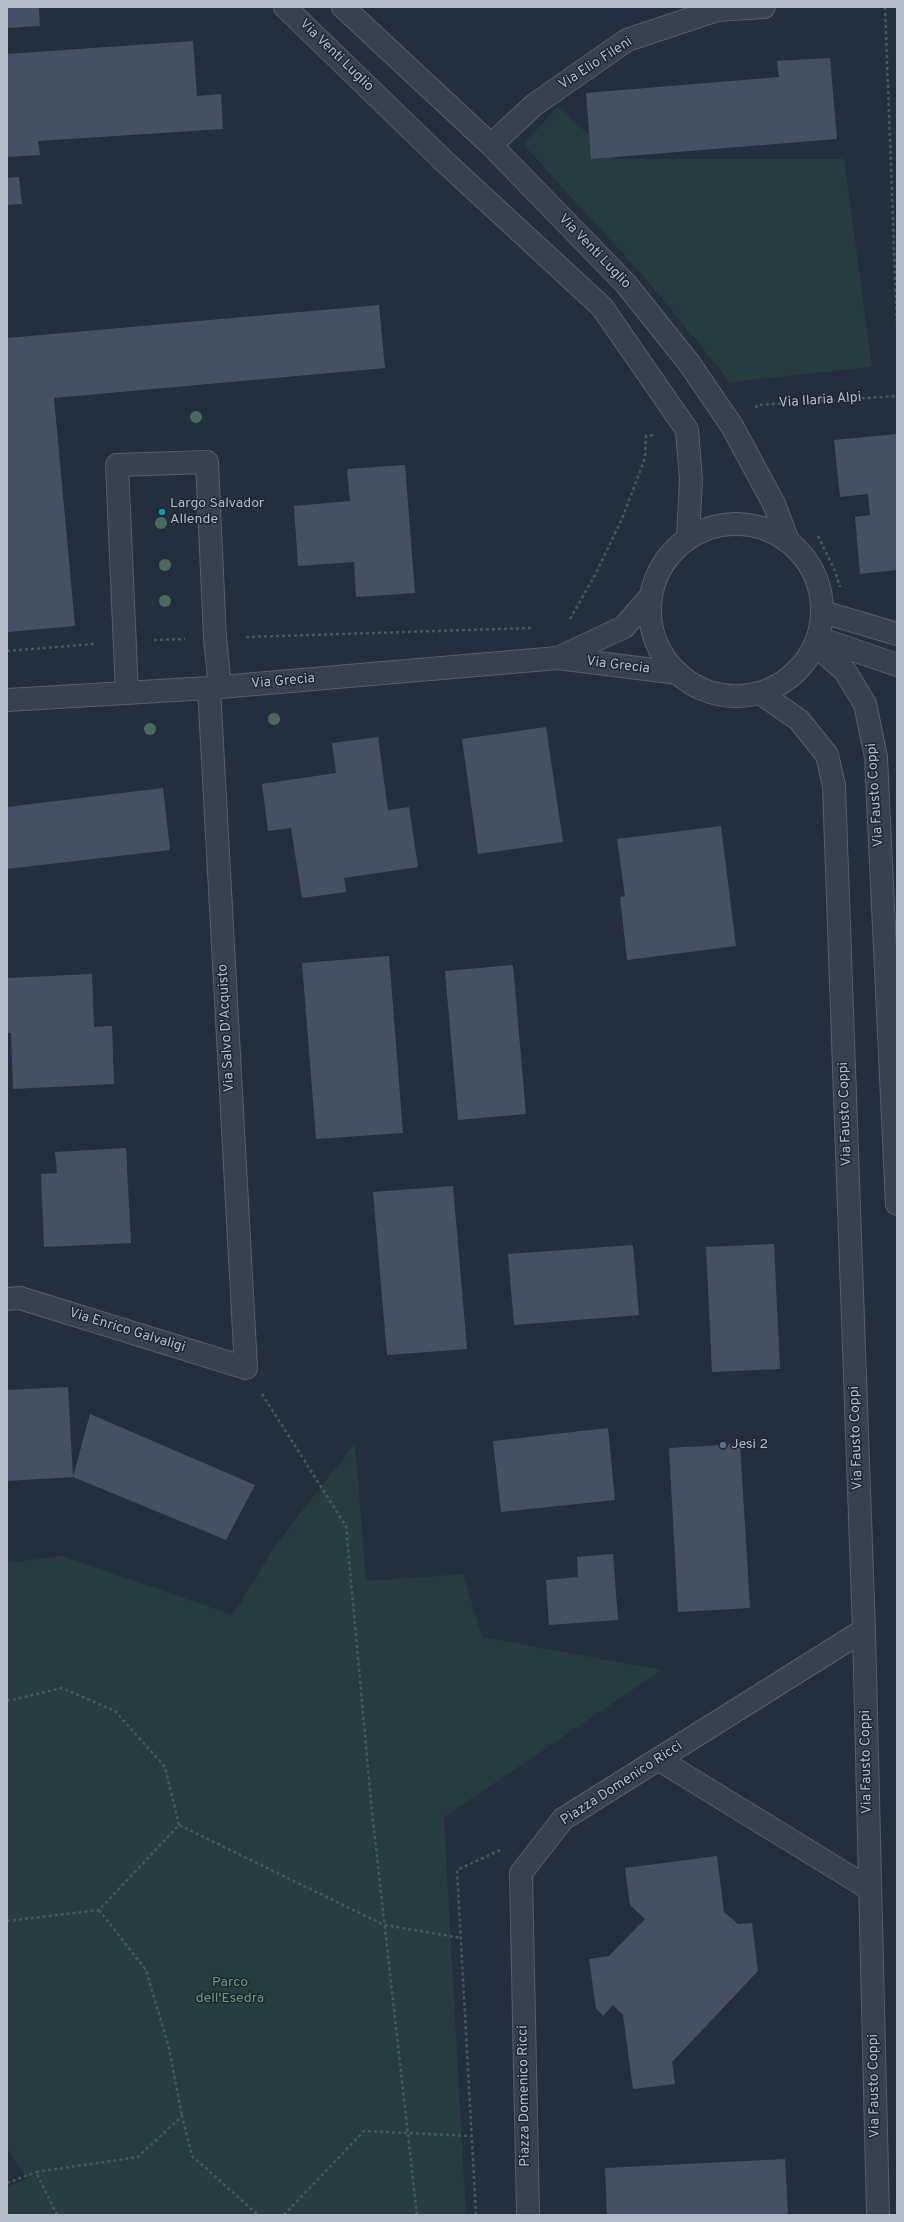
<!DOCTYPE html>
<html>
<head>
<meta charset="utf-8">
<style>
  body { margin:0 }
  #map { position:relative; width:904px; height:2222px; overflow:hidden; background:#242f3e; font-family:Overpass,sans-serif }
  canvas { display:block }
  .frame { position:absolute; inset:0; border:8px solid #b4bcc9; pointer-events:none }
</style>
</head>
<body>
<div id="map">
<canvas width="904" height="2222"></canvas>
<div class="frame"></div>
</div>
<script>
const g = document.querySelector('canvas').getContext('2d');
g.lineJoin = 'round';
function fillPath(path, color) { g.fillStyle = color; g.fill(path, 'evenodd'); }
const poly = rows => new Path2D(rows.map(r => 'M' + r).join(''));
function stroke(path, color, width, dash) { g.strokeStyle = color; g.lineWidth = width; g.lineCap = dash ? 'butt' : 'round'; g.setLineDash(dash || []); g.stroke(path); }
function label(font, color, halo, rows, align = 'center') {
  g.font = font + ' Overpass,sans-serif'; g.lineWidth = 3; g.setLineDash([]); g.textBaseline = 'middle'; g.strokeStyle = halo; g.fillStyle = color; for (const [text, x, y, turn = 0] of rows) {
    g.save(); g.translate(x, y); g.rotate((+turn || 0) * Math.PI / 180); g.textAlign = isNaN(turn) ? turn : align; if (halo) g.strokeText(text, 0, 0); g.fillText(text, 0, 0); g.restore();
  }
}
fillPath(poly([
  [558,107,616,159,844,159,872,367,730,382,646,279,523,144],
  [355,1443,366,1581,463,1574,482,1637,662,1670,444,1817,466,2215,7,2215,7,2187,27,2179,7,2149,7,1563,62,1556,233,1615,275,1546]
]), '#263c3f');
fillPath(poly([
  [7,7,39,7,40,26,7,28],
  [193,41,197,96,221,94,223,129,38,141,40,155,7,157,7,54],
  [830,58,837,139,591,159,586,93,779,77,777,61],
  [19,177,22,204,7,205,7,178],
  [379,305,385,368,54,398,75,626,8,632,7,338],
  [897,434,897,570,860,574,855,517,870,515,868,494,840,497,834,440],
  [405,465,415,593,356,597,354,562,298,566,294,506,350,501,347,469],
  [546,727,563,842,478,854,462,739],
  [378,737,388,810,409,807,418,867,344,878,346,892,302,898,291,828,268,831,262,784,336,773,332,743],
  [163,788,170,850,7,869,7,807],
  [721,826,736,946,627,960,620,897,625,896,617,839],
  [389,956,403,1133,316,1139,302,963],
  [513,965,526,1114,458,1120,445,971],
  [92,974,94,1027,112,1026,114,1084,13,1089,11,1033,7,1033,7,978],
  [126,1148,131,1243,44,1247,41,1174,57,1173,55,1152],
  [453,1186,467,1349,387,1355,373,1192],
  [774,1244,780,1369,712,1372,706,1247],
  [633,1245,639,1315,514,1325,508,1254],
  [68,1387,73,1477,90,1414,255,1485,226,1540,73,1477,7,1481,7,1390],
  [608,1428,615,1500,501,1512,493,1441],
  [740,1444,750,1608,678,1612,669,1448],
  [613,1554,618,1620,549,1625,546,1580,578,1577,577,1557],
  [717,1856,724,1912,738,1924,752,1923,758,1971,672,2062,675,2084,633,2089,623,2015,613,2005,603,2016,596,2008,589,1959,609,1956,645,1919,630,1905,625,1868],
  [785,2159,788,2215,607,2215,605,2168]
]), '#455162');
const minor = poly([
  [285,7,446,163,602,307,687,430,691,480,688,537],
  [343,7,491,145,626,284,689,363,732,426,774,504,788,541],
  [491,145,534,105,627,40,717,10,764,7],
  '650 610a86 86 0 1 1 172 0a86 86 0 1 1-172 0Z',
  [823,612,897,634],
  [818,638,897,665],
  [815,645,845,671,865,704,876,757,897,1204],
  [558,658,624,627,651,596],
  [127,693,117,465,207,462,215,638,220,687],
  [760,693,799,720,827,755,834,786,864,1630,878,2215],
  [7,700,209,688,558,658,678,673],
  [7,1299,20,1298,246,1368,209,688],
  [658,1759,870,1889],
  [528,2215,521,1873,563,1819,864,1630]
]);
stroke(minor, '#565f6c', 24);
stroke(poly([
  [885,7,897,326],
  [756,408,757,405,897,396],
  [818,536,835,571,840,587],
  [570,619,595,575,622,519,645,458,646,436,654,435],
  [246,637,532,628],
  [154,640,185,639],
  [7,651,95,644],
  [262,1394,346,1526,372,1812,417,2215],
  [7,1701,62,1688,115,1711,165,1767,179,1825],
  [99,1910,146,1970,169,2048,182,2116],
  [7,1921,99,1910,179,1825,384,1925,461,1938],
  [7,2183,36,2172],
  [57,2215,36,2172,138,2157,182,2116,192,2156,258,2215],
  [284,2215,364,2131,471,2136],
  [476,2215,457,1870,500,1850]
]), '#44595c', 2.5, [3, 3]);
stroke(minor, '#38414e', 22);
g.fillStyle = '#4b6a5d';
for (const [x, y] of [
  [196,417],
  [161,523],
  [165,565],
  [165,601],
  [274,719],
  [150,729]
]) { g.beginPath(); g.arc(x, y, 6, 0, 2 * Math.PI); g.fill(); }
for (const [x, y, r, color] of [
  [162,512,4,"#0f9aa8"],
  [723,1445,4,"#5c6f8a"]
]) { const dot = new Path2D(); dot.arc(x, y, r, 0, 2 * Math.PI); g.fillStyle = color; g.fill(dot); stroke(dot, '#1d2633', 1.5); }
label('14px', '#b4bcc9', '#1d2633', [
  ["Via Venti Luglio",336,56,44],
  ["Via Elio Fileni",596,64,-33],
  ["Via Venti Luglio",594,252,46],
  ["Via Ilaria Alpi",820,401,-4],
  ["Via Grecia",618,666,7],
  ["Via Grecia",283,682,-5],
  ["Via Fausto Coppi",876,795,-94],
  ["Via Salvo D'Acquisto",227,1028,-93],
  ["Via Fausto Coppi",846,1114,-92],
  ["Via Enrico Galvaligi",127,1331,17],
  ["Via Fausto Coppi",857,1438,-92],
  ["Via Fausto Coppi",867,1762,-91],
  ["Piazza Domenico Ricci",622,1784,-33],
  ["Via Fausto Coppi",875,2086,-91],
  ["Piazza Domenico Ricci",525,2096,-91]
]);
label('14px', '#b4bcc9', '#1d2633', [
  ["Largo Salvador",170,504],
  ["Allende",170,520],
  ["Jesi 2",731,1445]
], 'left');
label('14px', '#6b9a76', '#1d2633', [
  ["Parco",230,1983],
  ["dell'Esedra",230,1999]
]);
</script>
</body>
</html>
